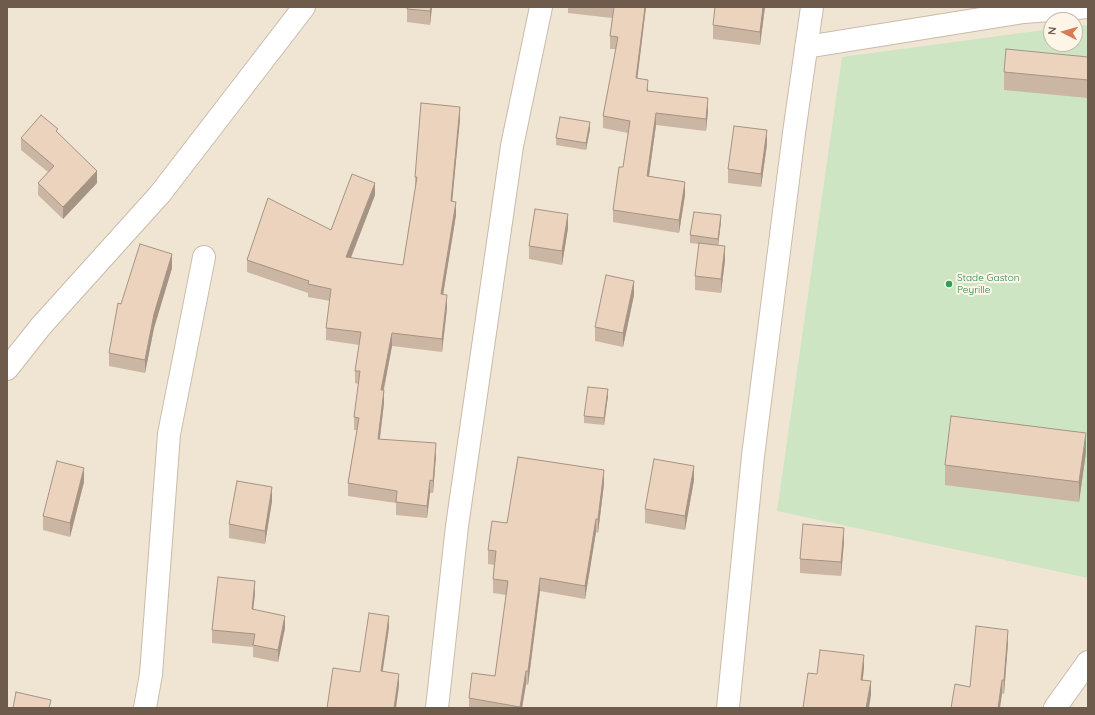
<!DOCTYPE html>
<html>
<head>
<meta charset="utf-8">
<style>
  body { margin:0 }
  #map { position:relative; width:1095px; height:715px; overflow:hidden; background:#faf2e3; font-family:Quicksand,sans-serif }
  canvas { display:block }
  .frame { position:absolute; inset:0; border:8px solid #6f5b4c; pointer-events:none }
  .north { position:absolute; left:1043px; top:12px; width:40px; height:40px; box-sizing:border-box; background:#fdf6e8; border:1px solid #c4b8aa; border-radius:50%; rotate:276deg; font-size:11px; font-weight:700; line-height:16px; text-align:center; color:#6f5b4c }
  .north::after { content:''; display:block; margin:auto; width:14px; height:18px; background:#d97b53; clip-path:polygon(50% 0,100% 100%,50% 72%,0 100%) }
</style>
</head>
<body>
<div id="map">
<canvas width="1095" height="715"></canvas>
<div class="frame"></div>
<div class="north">N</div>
</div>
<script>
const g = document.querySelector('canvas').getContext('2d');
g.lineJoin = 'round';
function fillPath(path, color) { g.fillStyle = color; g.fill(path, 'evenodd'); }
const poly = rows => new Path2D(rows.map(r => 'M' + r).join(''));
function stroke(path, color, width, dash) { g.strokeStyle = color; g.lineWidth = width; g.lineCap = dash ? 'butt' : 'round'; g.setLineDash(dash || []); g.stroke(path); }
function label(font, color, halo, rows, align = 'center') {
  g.font = font + ' Quicksand,sans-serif'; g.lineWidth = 4; g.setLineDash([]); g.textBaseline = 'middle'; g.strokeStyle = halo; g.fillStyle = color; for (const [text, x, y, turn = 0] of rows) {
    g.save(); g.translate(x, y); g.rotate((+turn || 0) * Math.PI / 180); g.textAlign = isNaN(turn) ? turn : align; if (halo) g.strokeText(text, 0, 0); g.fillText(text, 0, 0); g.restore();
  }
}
fillPath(poly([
  [7,7,1088,7,1088,708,7,708],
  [1051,20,1075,20,1075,44,1051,44]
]), '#f0e5d2');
fillPath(poly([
  [1088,25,1088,578,777,511,842,57,1051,29,1051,44,1075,44,1075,26]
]), '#cee5c3');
const minor = poly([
  [806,47,1024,12,1088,7],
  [7,369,41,326,160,194,304,7],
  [145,708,151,674,169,434,204,257],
  [437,708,457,526,512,146,541,7],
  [728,708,753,456,794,133,812,7],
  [1055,708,1088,662]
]);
stroke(minor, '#c9bbab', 24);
stroke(minor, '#fff', 22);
fillPath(poly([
  [407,7,432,7,430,25,407,22],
  [568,7,646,7,637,78,648,91,708,111,706,131,656,125,649,177,685,195,679,233,613,222,613,210,623,167,628,133,603,128,603,116,616,49,610,49,610,36,612,18,568,13],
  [765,7,760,45,713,39,713,25],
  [1088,57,1088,98,1004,90,1004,72],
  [460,119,452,201,456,215,443,295,447,308,442,352,392,346,384,390,384,403,380,439,436,456,433,493,430,493,427,518,396,515,396,503,348,496,348,483,357,430,354,430,354,417,358,384,355,383,355,371,359,345,326,340,326,328,330,301,308,297,308,293,247,272,247,260,331,230,375,195,351,258,403,265,415,190,415,177],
  [590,129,586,150,556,145,556,138],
  [58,133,97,183,63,219,38,195,38,183,48,172,21,150,21,138],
  [767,144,761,187,728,183,728,169],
  [721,222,718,245,725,260,721,293,695,290,695,276,699,244,690,243,690,235],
  [568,228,562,265,529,259,529,246],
  [172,268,154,328,145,373,109,366,109,353,121,304],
  [634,295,623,347,595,341,595,327],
  [608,396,604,425,584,423,584,416],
  [1086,452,1079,502,945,485,945,465],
  [694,480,685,530,645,523,645,509],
  [84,482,70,537,43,530,43,516],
  [604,484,598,533,596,532,585,599,540,591,528,685,526,684,522,708,469,708,469,698,495,676,506,595,493,593,493,579,494,565,488,564,488,550,507,523],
  [272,501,265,544,229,538,229,524],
  [844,542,841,576,800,573,800,559],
  [255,593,253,609,285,628,278,662,253,657,253,647,212,643,212,630],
  [1008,643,1004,694,970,687]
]), '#cbb5a3');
fillPath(poly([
  [431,7,432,7,430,25,430,11],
  [645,7,646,7,636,90,636,78],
  [763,7,765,7,760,45,760,32],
  [648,80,648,93,647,91],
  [708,98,708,111,706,131,706,119],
  [460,107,460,119,451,214,451,201],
  [656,113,656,125,647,189,647,176],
  [590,122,590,129,586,150,586,143],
  [767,130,767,144,761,187,761,174],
  [97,171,97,183,63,219,63,207],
  [685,182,685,195,679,233,679,220],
  [375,183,375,195,346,270,346,257],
  [456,202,456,215,441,307,441,294],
  [568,214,568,228,562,265,562,251],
  [721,215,721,222,718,246,718,239],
  [725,246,725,260,721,293,721,279],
  [172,254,172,268,154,328,145,373,145,360,154,314],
  [634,281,634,295,623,347,623,333],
  [447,295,447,308,442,352,442,339],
  [392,333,392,346,381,402,381,390],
  [608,389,608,396,604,425,604,418],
  [384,390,384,403,378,452,378,439],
  [1086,433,1086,452,1079,502,1079,482],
  [436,443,436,456,433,493,433,481],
  [694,466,694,480,685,530,685,516],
  [84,468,84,482,70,537,70,523],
  [604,470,604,484,598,533,598,519],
  [430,480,430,493,427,518,427,506],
  [272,487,272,501,265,544,265,531],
  [596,519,596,532,585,599,585,586],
  [844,528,844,542,841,576,841,562],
  [540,578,540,591,528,685,528,671],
  [255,581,255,593,252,621,252,609],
  [285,616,285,628,278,662,278,650],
  [389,616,389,628,381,683,381,671],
  [1008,630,1008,643,1004,694,1004,680],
  [864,655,864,669,861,694,861,680],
  [526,671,526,684,522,708,520,708],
  [399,674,399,686,396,708,394,708],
  [1002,680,1002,694,1000,708,998,708],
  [871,681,871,695,869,708,866,708]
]), '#a59484');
const building = poly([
  [407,7,431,7,430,11,407,9,407,7],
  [614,7,645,7,636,78,648,80,647,91,708,98,706,119,656,113,647,176,685,182,679,220,613,210,619,167,623,167,630,121,603,116,618,37,610,36,614,7],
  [715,7,763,7,760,32,713,25,715,7],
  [1006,49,1088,57,1088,80,1004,72,1006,49],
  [421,103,460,107,451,201,456,202,441,294,447,295,442,339,392,333,381,390,384,390,378,439,436,443,433,481,430,480,427,506,396,502,397,491,348,483,359,418,354,417,360,371,355,371,361,332,326,328,331,289,308,284,309,281,247,260,268,198,331,230,352,174,375,183,346,257,403,265,417,177,415,177,421,103],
  [41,115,58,129,56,131,97,171,63,207,38,183,54,166,21,138,41,115],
  [560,117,590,122,586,143,556,138,560,117],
  [734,126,767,130,761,174,728,169,734,126],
  [535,209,568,214,562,251,529,246,535,209],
  [694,212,721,215,718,239,690,235,694,212],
  [699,243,725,246,721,279,695,276,699,243],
  [140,244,172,254,154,314,145,360,109,353,118,303,121,304,140,244],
  [606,275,634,281,623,333,595,327,606,275],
  [588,387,608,389,604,418,584,416,588,387],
  [951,416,1086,433,1079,482,945,465,951,416],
  [518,457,604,470,598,519,596,519,585,586,540,578,528,671,526,671,520,707,469,698,472,673,495,676,508,581,493,579,496,551,488,550,492,521,507,523,518,457],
  [654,459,694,466,685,516,645,509,654,459],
  [57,461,84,468,70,523,43,516,57,461],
  [237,481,272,487,265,531,229,524,237,481],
  [803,524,844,528,841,562,800,559,803,524],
  [218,577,255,581,252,609,285,616,278,650,253,645,255,634,212,630,218,577],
  [369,613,389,616,381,671,399,674,394,708,327,708,333,668,360,672,369,613],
  [976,626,1008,630,1004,680,1002,680,998,708,951,708,955,684,970,687,976,626],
  [820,650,864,655,861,680,871,681,866,708,803,708,808,673,817,674,820,650],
  [16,692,51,700,49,708,13,708,16,692]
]);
fillPath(building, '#ecd3bd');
stroke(building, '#a59484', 1);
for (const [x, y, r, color] of [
  [949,284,4,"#2e9e5b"]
]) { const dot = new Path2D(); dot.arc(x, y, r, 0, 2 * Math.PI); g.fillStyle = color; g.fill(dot); stroke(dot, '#fdf6e8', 1.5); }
label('10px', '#27864d', '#fdf6e8', [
  ["Stade Gaston",957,278],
  ["Peyrille",957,290]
], 'left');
</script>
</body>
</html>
